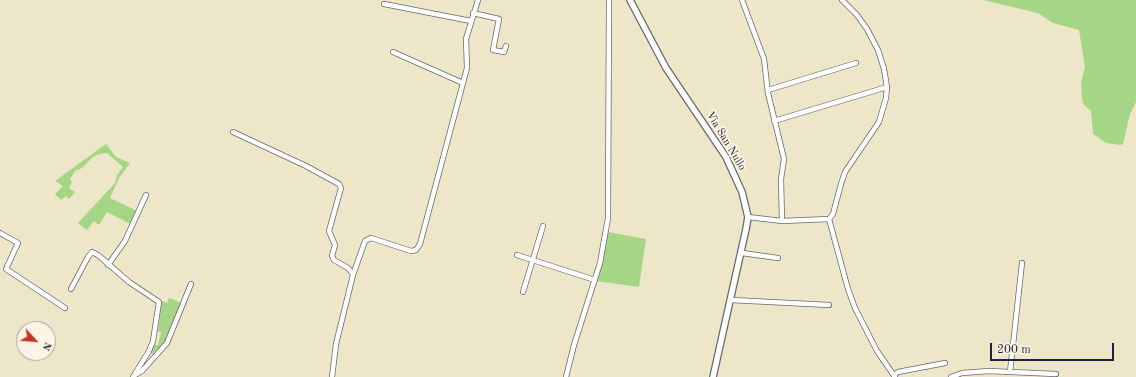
<!DOCTYPE html>
<html>
<head>
<meta charset="utf-8">
<style>
  body { margin:0 }
  #map { position:relative; width:1136px; height:377px; overflow:hidden; background:#eee6c8; font-family:"Old Standard TT",serif }
  canvas { display:block }
  .north { position:absolute; left:16px; top:321px; width:40px; height:40px; box-sizing:border-box; background:#fcf5e5; border:1px solid #a5a1a1; border-radius:50%; rotate:116deg; font-size:11px; font-weight:700; line-height:16px; text-align:center; color:#22223b }
  .north::after { content:''; display:block; margin:auto; width:14px; height:18px; background:#c8321e; clip-path:polygon(50% 0,100% 100%,50% 72%,0 100%) }
  .scale { position:absolute; left:990px; top:343px; width:124px; height:18px; box-sizing:border-box; border:2px solid #22223b; border-top:0; padding-left:5px; font-size:12px; line-height:14px; white-space:nowrap; color:#22223b; -webkit-text-stroke:3px #fcf5e5; paint-order:stroke }
</style>
</head>
<body>
<div id="map">
<canvas width="1136" height="377"></canvas>
<div class="north">N</div>
<div class="scale">200 m</div>
</div>
<script>
const g = document.querySelector('canvas').getContext('2d');
g.lineJoin = 'round';
function fillPath(path, color) { g.fillStyle = color; g.fill(path, 'evenodd'); }
const poly = rows => new Path2D(rows.map(r => 'M' + r).join(''));
function stroke(path, color, width, dash) { g.strokeStyle = color; g.lineWidth = width; g.lineCap = dash ? 'butt' : 'round'; g.setLineDash(dash || []); g.stroke(path); }
function label(font, color, halo, rows, align = 'center') {
  g.font = font + ' "Old Standard TT",serif'; g.lineWidth = 4; g.setLineDash([]); g.textBaseline = 'middle'; g.strokeStyle = halo; g.fillStyle = color; for (const [text, x, y, turn = 0] of rows) {
    g.save(); g.translate(x, y); g.rotate((+turn || 0) * Math.PI / 180); g.textAlign = isNaN(turn) ? turn : align; if (halo) g.strokeText(text, 0, 0); g.fillText(text, 0, 0); g.restore();
  }
}
fillPath(poly([
  [983,0,1136,0,1136,102,1130,114,1123,144,1120,145,1106,143,1093,134,1091,111,1084,105,1082,99,1081,82,1085,67,1079,30,1053,23,1038,13],
  [106,144,116,157,130,163,119,178,110,198,137,211,132,225,107,212,99,225,94,221,87,230,78,223,115,183,117,175,123,167,107,153,99,154,93,157,82,168,75,171,70,179,72,182,69,188,75,192,69,199,66,196,61,200,55,194,63,186,55,181],
  [608,232,646,239,639,287,596,281],
  [169,298,182,303,165,343,152,354,150,353,154,345,158,345,161,332,158,331,162,301,167,303]
]), '#a5d685');
const minor = poly([
  [742,0,764,59,768,93,784,159,781,179,782,221],
  [384,4,471,21],
  [473,13,499,19,493,50,504,52,506,46],
  [393,52,463,83],
  [768,90,856,63],
  [774,121,887,87],
  [233,132,306,166,339,184,341,188,329,231,335,245,332,256,334,260,348,268,353,274],
  [748,217,782,221,829,219,833,214,841,184,845,172,879,122,886,98,887,87,884,69,878,50,867,29,857,15,842,0],
  [829,219,848,289,855,308,877,351,895,377],
  [0,233,18,243,6,269,65,308],
  [742,253,778,258],
  [517,255,595,280],
  [108,265,125,241,146,195],
  [71,289,88,257,92,252,98,255,129,282,159,302,153,341,149,351,133,377],
  [523,292,543,226],
  [731,300,829,305],
  [1010,372,1022,263],
  [135,375,142,371,167,343,191,284],
  [894,375,898,372,945,363],
  [332,377,336,344,353,275,365,241,371,238,411,251,416,250,420,244,467,68,466,39,478,0],
  [566,377,574,345,600,263,608,218,609,0],
  [951,377,962,373,989,371,1056,374]
]);
const tertiary = poly([
  [630,0,666,68,726,157,742,192,748,217,746,229,713,377]
]);
stroke(minor, '#69676c', 6);
stroke(tertiary, '#69676c', 8);
stroke(minor, '#fff', 4.5);
stroke(tertiary, '#fff', 5.5);
label('11px', '#22223b', '#fcf5e5', [
  ["Via San Nullo",726,141,59]
]);
</script>
</body>
</html>
